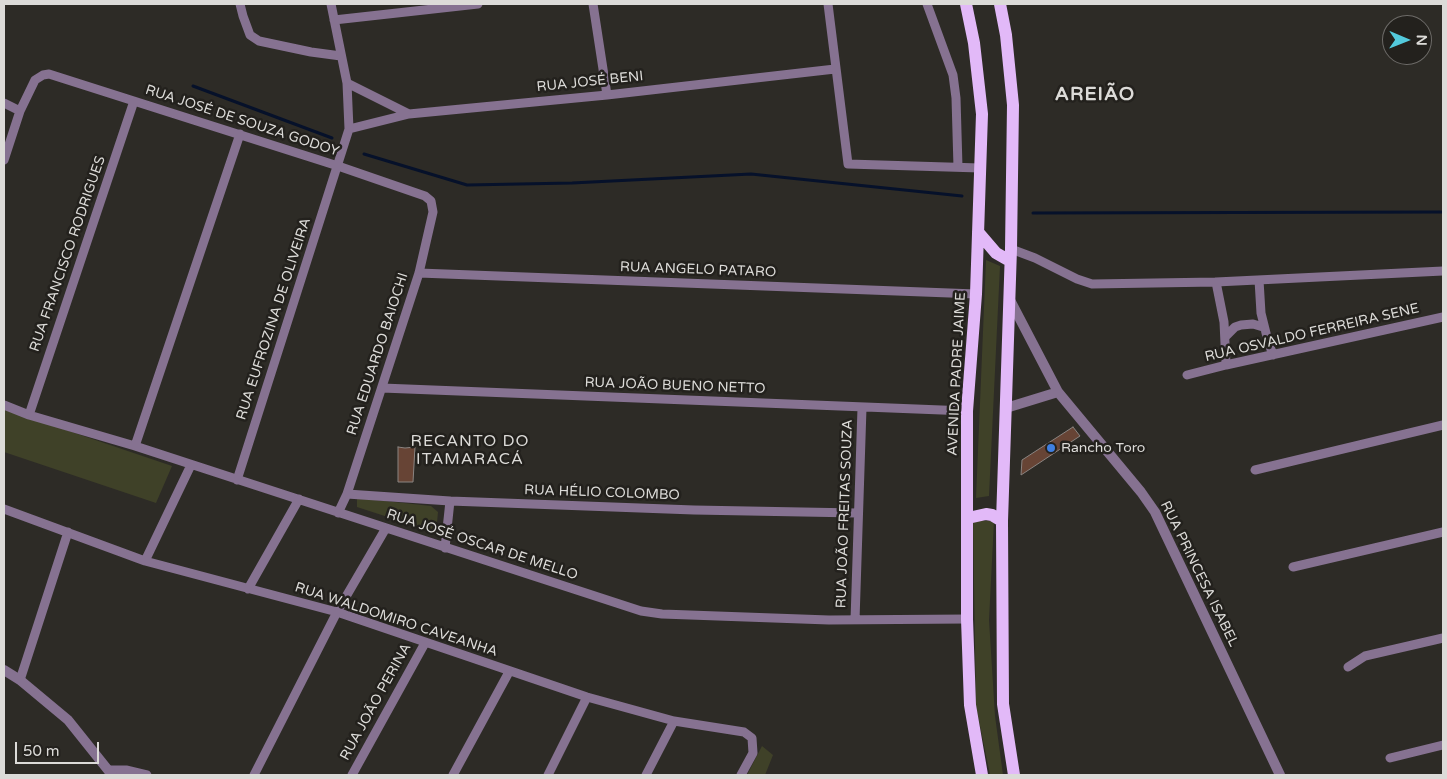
<!DOCTYPE html>
<html>
<head>
<meta charset="utf-8">
<style>
  body { margin:0 }
  #map { position:relative; width:1447px; height:779px; overflow:hidden; background:#2d2b26; font-family:"Varela Round",sans-serif }
  canvas { display:block }
  .frame { position:absolute; inset:0; border:5px solid #dcdbd8; pointer-events:none }
  .north { position:absolute; left:1382px; top:15px; width:50px; height:50px; box-sizing:border-box; background:#23211d; border:1px solid #6d6b68; border-radius:50%; rotate:91deg; font-size:14px; font-weight:700; line-height:20px; text-align:center; color:#dcdbd8 }
  .north::after { content:''; display:block; margin:auto; width:18px; height:22px; background:#53cadc; clip-path:polygon(50% 0,100% 100%,50% 72%,0 100%) }
  .scale { position:absolute; left:15px; top:742px; width:84px; height:22px; box-sizing:border-box; border:2px solid #dcdbd8; border-top:0; padding-left:6px; font-size:15px; line-height:18px; white-space:nowrap; color:#dcdbd8; -webkit-text-stroke:4px #23211d; paint-order:stroke }
</style>
</head>
<body>
<div id="map">
<canvas width="1447" height="779"></canvas>
<div class="frame"></div>
<div class="north">N</div>
<div class="scale">50 m</div>
</div>
<script>
const g = document.querySelector('canvas').getContext('2d');
g.lineJoin = 'round';
function fillPath(path, color) { g.fillStyle = color; g.fill(path, 'evenodd'); }
const poly = rows => new Path2D(rows.map(r => 'M' + r).join(''));
function stroke(path, color, width, dash) { g.strokeStyle = color; g.lineWidth = width; g.lineCap = dash ? 'butt' : 'round'; g.setLineDash(dash || []); g.stroke(path); }
function label(font, color, halo, rows, align = 'center') {
  g.font = font + ' "Varela Round",sans-serif'; g.lineWidth = 5; g.setLineDash([]); g.textBaseline = 'middle'; g.strokeStyle = halo; g.fillStyle = color; for (const [text, x, y, turn = 0] of rows) {
    g.save(); g.translate(x, y); g.rotate((+turn || 0) * Math.PI / 180); g.textAlign = isNaN(turn) ? turn : align; if (halo) g.strokeText(text, 0, 0); g.fillText(text, 0, 0); g.restore();
  }
}
fillPath(poly([
  [986,260,1000,266,989,496,976,498],
  [4,409,172,466,156,503,4,452],
  [357,498,431,506,438,512,437,523,431,531,357,507],
  [973,521,994,521,989,620,995,716,1003,775,990,775,976,706],
  [762,746,773,755,765,775,747,775]
]), '#3f4128');
stroke(poly([
  [193,86,332,138],
  [364,154,467,185,572,183,751,174,962,196],
  [1033,213,1443,212]
]), '#06112a', 3);
const building = poly([
  [1073,427,1080,436,1021,475,1022,460,1073,427],
  [398,447,405,448,415,447,413,482,398,482,398,447]
]);
fillPath(building, '#674435');
stroke(building, '#8a8481', 1);
stroke(poly([
  [240,4,243,16,250,35,259,41,311,52,341,56],
  [593,4,607,95],
  [828,4,848,164,980,168],
  [927,4,953,75,956,98,958,167],
  [334,20,478,4],
  [347,83,409,114],
  [4,103,20,111],
  [349,129,409,114,607,95,835,69],
  [4,160,20,111,35,80,43,75,49,74,338,166,425,196,431,201,433,212,419,273,347,494,338,513],
  [1011,249,1035,258,1077,279,1092,284,1216,282,1443,271],
  [419,273,976,294],
  [1259,280,1261,313,1268,341,1273,355],
  [1216,282,1224,322,1226,365],
  [1226,336,1235,327,1241,325,1253,324,1263,327],
  [1187,375,1226,365,1443,317],
  [382,388,967,411],
  [4,405,29,415,135,446,641,611,662,614,829,620,967,619],
  [29,415,134,101],
  [135,446,240,134],
  [1255,470,1443,425],
  [237,480,349,129,347,83,331,4],
  [347,494,450,501,694,510,857,513],
  [4,509,145,561,337,612,587,697,674,721,744,732,752,738,753,753,741,775],
  [445,548,450,501],
  [145,561,191,465],
  [1293,567,1443,532],
  [248,589,299,499],
  [855,620,862,408],
  [1348,667,1365,656,1443,638],
  [20,680,68,532],
  [1390,758,1443,745],
  [108,770,126,770,147,775],
  [254,775,337,612,386,528],
  [352,775,425,643],
  [453,775,509,672],
  [548,775,587,697],
  [646,775,674,721]
]), '#867291', 9);
stroke(poly([
  [1009,298,1058,392,1141,492,1155,512,1280,775],
  [1006,408,1058,392],
  [4,670,20,680,68,720,112,775]
]), '#867291', 10);
stroke(poly([
  [966,4,974,43,982,114,976,294,967,411,967,619,970,705,982,775],
  [1000,4,1006,35,1013,105,1011,249,1002,521,1003,704,1014,775],
  [978,232,996,253,1010,261],
  [968,518,986,514,992,515,1002,521]
]), '#e2b9f8', 12);
for (const [x, y, r, color] of [
  [1051,448,5,"#3f7fe0"]
]) { const dot = new Path2D(); dot.arc(x, y, r, 0, 2 * Math.PI); g.fillStyle = color; g.fill(dot); stroke(dot, '#23211d', 2); }
label('14px', '#dcdbd8', '#23211d', [
  ["RUA JOSÉ BENI",590,82,-6],
  ["RUA JOSÉ DE SOUZA GODOY",242,121,18],
  ["RUA FRANCISCO RODRIGUES",68,254,-71],
  ["RUA ANGELO PATARO",698,270,2],
  ["RUA EUFROZINA DE OLIVEIRA",274,319,-72],
  ["RUA OSVALDO FERREIRA SENE",1312,333,-13],
  ["RUA EDUARDO BAIOCHI",378,354,-72],
  ["AVENIDA PADRE JAIME",957,374,-87],
  ["RUA JOÃO BUENO NETTO",675,386,2],
  ["RUA HÉLIO COLOMBO",602,493,2],
  ["RUA JOÃO FREITAS SOUZA",845,514,-88],
  ["RUA JOSÉ OSCAR DE MELLO",482,545,18],
  ["RUA PRINCESA ISABEL",1199,574,64],
  ["RUA WALDOMIRO CAVEANHA",396,620,18],
  ["RUA JOÃO PERINA",376,702,-61]
]);
label('14px', '#dcdbd8', '#23211d', [
  ["Rancho Toro",1061,448]
], 'left');
g.letterSpacing = '1px';
label('16px', '#dcdbd8', '#23211d', [
  ["RECANTO DO",470,442],
  ["ITAMARACÁ",470,460]
]);
g.letterSpacing = '0px';
g.letterSpacing = '1px';
label('bold 19px', '#dcdbd8', '#23211d', [
  ["AREIÃO",1095,95]
]);
g.letterSpacing = '0px';
</script>
</body>
</html>
